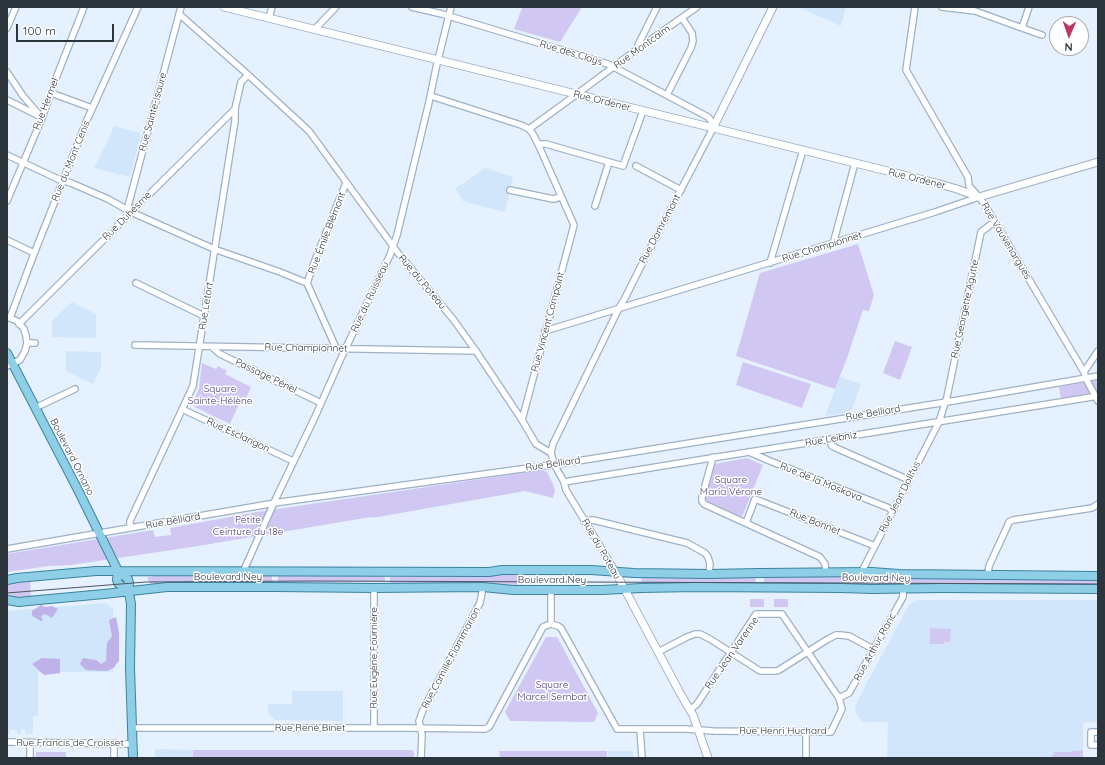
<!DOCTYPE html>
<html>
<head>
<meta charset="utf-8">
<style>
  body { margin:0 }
  #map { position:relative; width:1105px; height:765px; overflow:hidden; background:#e5f1fe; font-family:Quicksand,sans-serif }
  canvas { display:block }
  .frame { position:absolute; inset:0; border:8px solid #2c343c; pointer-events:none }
  .north { position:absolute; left:1049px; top:16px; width:40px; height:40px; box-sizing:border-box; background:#fff; border:1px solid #abaeb1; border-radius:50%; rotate:182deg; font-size:11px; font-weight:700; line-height:16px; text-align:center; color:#2c343c }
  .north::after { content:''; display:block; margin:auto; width:14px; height:18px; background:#bf3367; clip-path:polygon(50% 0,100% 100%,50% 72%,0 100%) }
  .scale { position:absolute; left:16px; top:24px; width:98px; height:18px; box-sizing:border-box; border:2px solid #2c343c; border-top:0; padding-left:5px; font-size:12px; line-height:14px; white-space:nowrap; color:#2c343c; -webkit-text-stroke:3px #fff; paint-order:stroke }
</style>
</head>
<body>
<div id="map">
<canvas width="1105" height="765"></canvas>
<div class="frame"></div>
<div class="north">N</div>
<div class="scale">100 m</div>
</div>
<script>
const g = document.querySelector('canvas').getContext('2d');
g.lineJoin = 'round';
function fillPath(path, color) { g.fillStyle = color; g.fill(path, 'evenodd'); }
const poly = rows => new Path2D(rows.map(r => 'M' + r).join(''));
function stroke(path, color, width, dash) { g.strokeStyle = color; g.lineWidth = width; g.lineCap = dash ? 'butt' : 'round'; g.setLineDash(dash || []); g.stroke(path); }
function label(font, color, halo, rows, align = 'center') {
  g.font = font + ' Quicksand,sans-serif'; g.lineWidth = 3; g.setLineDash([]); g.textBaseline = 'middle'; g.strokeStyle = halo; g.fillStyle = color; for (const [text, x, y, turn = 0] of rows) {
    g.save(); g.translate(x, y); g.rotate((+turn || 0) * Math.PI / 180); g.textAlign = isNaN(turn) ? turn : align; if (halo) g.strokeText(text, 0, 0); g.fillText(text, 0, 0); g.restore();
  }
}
fillPath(poly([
  [798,7,846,7,841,26],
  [114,126,141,133,130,177,94,168,108,140],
  [485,168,489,169,490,168,491,170,513,177,505,212,462,201,463,199,455,189],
  [72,302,96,314,96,338,52,337,52,321],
  [66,351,101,352,101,367,93,384,66,371],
  [840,377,861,384,851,412,825,416],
  [918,600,1098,600,1098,722,1083,723,1083,750,1072,751,1072,752,1055,752,1054,755,1052,755,1052,758,887,758,888,722,862,722,855,711,855,707,868,681,909,605],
  [106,603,113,609,113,672,38,672,38,716,33,716,33,734,25,734,25,729,21,729,21,734,17,734,16,730,10,730,9,734,7,734,7,611],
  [292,691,343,691,343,721,275,720,268,714,268,704,292,704],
  [155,749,193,750,193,758,155,758],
  [608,751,633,751,633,758,608,758]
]), '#d1e6fb');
fillPath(poly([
  [521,7,582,7,560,42,514,29,522,8],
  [858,244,874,295,869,311,863,310,847,358,835,389,736,356,760,273],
  [895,341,912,347,900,380,883,373],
  [743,362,811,384,802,408,736,385],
  [202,363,216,369,218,366,227,371,225,374,251,387,246,398,242,397,230,424,195,407,193,402,199,389],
  [1098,380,1098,392,1061,398,1059,387],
  [747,458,763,465,742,517,709,502,706,500,706,496,715,464],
  [542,470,547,472,553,484,555,491,553,498,525,491,372,518,371,517,192,547,71,565,49,566,7,572,7,554,153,530,155,537,171,535,170,528,257,512],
  [513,573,523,573,523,577,528,577,528,583,523,583,523,587,489,583,390,583,390,577,491,576],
  [152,575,166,576,270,575,270,576,272,576,272,582,270,582,270,584,151,585,147,577,152,577],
  [279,575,291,576,383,575,383,576,385,576,385,582,278,583,278,576,279,576],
  [646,576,756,576,755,585,643,584,640,577,645,577],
  [764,576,853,577,868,576,868,586,764,585],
  [877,576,1098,578,1098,585,876,586],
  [30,580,31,598,7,597,7,584,15,582],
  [750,599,764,599,764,607,750,607],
  [774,599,788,599,788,607,774,607],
  [930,628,951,629,950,642,944,642,944,644,930,644],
  [546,637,557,637,598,713,594,722,510,721,505,712],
  [193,750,412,750,414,752,414,758,193,758],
  [1083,750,1083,758,1052,758,1052,755,1054,755,1054,752,1071,752,1072,751],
  [499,751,607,751,607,758,500,758],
  [36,752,66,752,66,758,36,758]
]), '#d0c8f2');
fillPath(poly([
  [41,605,45,607,52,606,58,609,52,618,45,614,41,616,43,621,41,621,32,616,32,611],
  [116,617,119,632,119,661,116,664,115,667,107,671,86,670,80,664,83,658,96,660,101,664,106,661,107,643,112,636,109,620],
  [42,658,60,659,60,673,44,675,32,664]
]), '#beb2e9');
const minor = poly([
  [412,7,442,14,608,64,708,117,712,122,713,128,709,136,642,264,625,298,619,308,553,444,551,453],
  [915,7,906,70,968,177,969,186,979,197,986,207,1084,372,1086,379,1098,401],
  [942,7,975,11,1022,28,1029,7],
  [179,14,245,72,309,131,398,253,453,319,476,351,522,420,536,444,551,453,554,464,564,482,566,490,615,571],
  [269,18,272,7],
  [7,28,16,7],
  [1022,28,1042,35],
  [315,29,336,7],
  [639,48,638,45,657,7],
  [7,72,23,96,42,118],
  [669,91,691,48,693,41,692,33,682,18],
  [51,93,92,108],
  [431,96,521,125,529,129,533,134,538,144,574,225,522,420],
  [7,100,39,116],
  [529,129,577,94,639,48,697,7],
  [538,144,546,144,623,166,643,111],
  [7,155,58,179,71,183,108,199,131,212,214,249,280,272,307,283,336,348],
  [636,166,681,190],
  [510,190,553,199,561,197],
  [7,201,42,118,58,73,84,7],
  [595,206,609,162],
  [127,210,181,7],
  [7,240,34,253],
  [833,244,855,163],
  [770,263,803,150],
  [136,283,204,316],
  [307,283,317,255,346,183],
  [10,318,32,259,87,120,138,7],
  [19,324,235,109],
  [545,331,935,212,979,197],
  [27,343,35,343],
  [135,345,476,351],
  [212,347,220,354,321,403],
  [7,366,20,360,25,351,27,343,26,336,24,329,17,321,7,317],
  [1084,372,1098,351],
  [35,408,75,389],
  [182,409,293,461],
  [829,440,832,446,836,448,909,480],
  [749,452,770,461,889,508,893,512],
  [713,457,702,497,702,501,704,504,820,557,825,564,826,573],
  [564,482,705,459,838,438,1098,396],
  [584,521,593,520,687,543,705,553,708,557,710,564,709,574],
  [746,523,755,499,875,546],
  [130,528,130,521,193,386,235,121,235,109,241,82,248,75],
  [7,549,281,502,565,463,953,401,1098,376],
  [243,572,277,496,315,417,342,356,390,255,397,235,429,102,436,68,451,7],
  [861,573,939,422,947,397,981,232,994,222],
  [988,575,989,566,1007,527,1009,522,1013,520,1092,508,1098,504],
  [374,588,374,728],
  [551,590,551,624],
  [658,652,687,637,695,634,700,634,710,639,760,671,776,671,779,670,828,639,836,635,840,635,849,636,873,649],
  [839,698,849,693,903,597,903,589],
  [131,728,408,728,485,729,489,727,543,627,545,626,551,624,558,626,561,628,617,729,686,729,713,731,831,732,842,709,839,698,782,614,756,614,697,704,690,710],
  [640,729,642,758],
  [806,731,806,758],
  [1098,732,1091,732,1091,745,1098,745],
  [7,742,132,744],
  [30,758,30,743],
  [114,758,114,743],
  [421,758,422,735,419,721,423,710,480,603,483,587]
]);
const tertiary = poly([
  [713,128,773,7],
  [615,571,680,693,693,715,708,758]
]);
const secondary = poly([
  [224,7,936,183,957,189,979,197,1098,162]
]);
const primary = poly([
  [7,353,78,490,118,571,128,579,129,583,128,591,130,598,131,604,130,667,133,758],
  [118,571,117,580,118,583,128,591],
  [7,580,17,578,96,571,118,571,489,572,502,570,591,570,634,573,709,574,760,573,872,572,899,574,1098,576],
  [7,600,19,602,28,601,104,594,167,587,274,587,374,588,483,587,513,590,602,590,641,588,697,587,841,588,872,589,943,588,1098,589]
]);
stroke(minor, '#9eb1c5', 8);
stroke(tertiary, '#9eb1c5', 9);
stroke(secondary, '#9eb1c5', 9);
stroke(primary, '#3b839f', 10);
stroke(minor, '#fff', 5.5);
stroke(tertiary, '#fff', 7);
stroke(secondary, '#fff', 7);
stroke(primary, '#8ecee6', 8);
stroke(poly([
  [7,593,146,582,314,581,1098,584]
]), '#4d565f', 1);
label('10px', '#2c343c', '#fff', [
  ["Rue Montcalm",642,47,-36],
  ["Rue des Cloÿs",571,53,17],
  ["Rue Ordener",602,101,14],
  ["Rue Hermel",46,104,-69],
  ["Rue Sainte-Isaure",153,112,-75],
  ["Rue du Mont Cenis",71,161,-68],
  ["Rue Ordener",917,179,14],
  ["Rue Duhesme",127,216,-45],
  ["Rue Damrémont",660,229,-62],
  ["Rue Émile Blémont",327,233,-69],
  ["Rue Vauvenargues",1006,241,59],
  ["Rue Championnet",822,247,-17],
  ["Rue du Poteau",422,282,50],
  ["Rue du Ruisseau",370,297,-65],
  ["Rue Letort",206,306,-81],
  ["Rue Georgette Agutte",965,309,-78],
  ["Rue Vincent Compoint",548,322,-75],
  ["Rue Championnet",306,348,1],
  ["Passage Pénel",266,376,26],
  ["Rue Belliard",873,413,-9],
  ["Rue Esclangon",238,435,25],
  ["Rue Leibniz",831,439,-9],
  ["Boulevard Ornano",72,457,63],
  ["Rue Belliard",553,464,-8],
  ["Rue de la Moskova",821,482,22],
  ["Rue Jean Dollfus",900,497,-63],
  ["Rue Belliard",173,521,-10],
  ["Rue Bonnet",815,522,22],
  ["Rue du Poteau",601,549,60],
  ["Boulevard Ney",228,577],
  ["Boulevard Ney",876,578,1],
  ["Boulevard Ney",552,580],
  ["Rue Arthur Ranc",875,647,-61],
  ["Rue Jean Varenne",732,653,-55],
  ["Rue Eugène Fournière",374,658,-90],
  ["Rue Camille Flammarion",451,658,-62],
  ["Rue René Binet",310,728],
  ["Rue Henri Huchard",783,731],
  ["Rue Francis de Croisset",70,743]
]);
label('10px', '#483476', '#fff', [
  ["Square",220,389],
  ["Sainte-Hélène",220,401],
  ["Square",731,480],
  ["Maria Vérone",731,492],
  ["Petite",248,520],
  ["Ceinture du 18e",248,532],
  ["Square",552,685],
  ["Marcel Sembat",552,697]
]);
</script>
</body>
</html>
